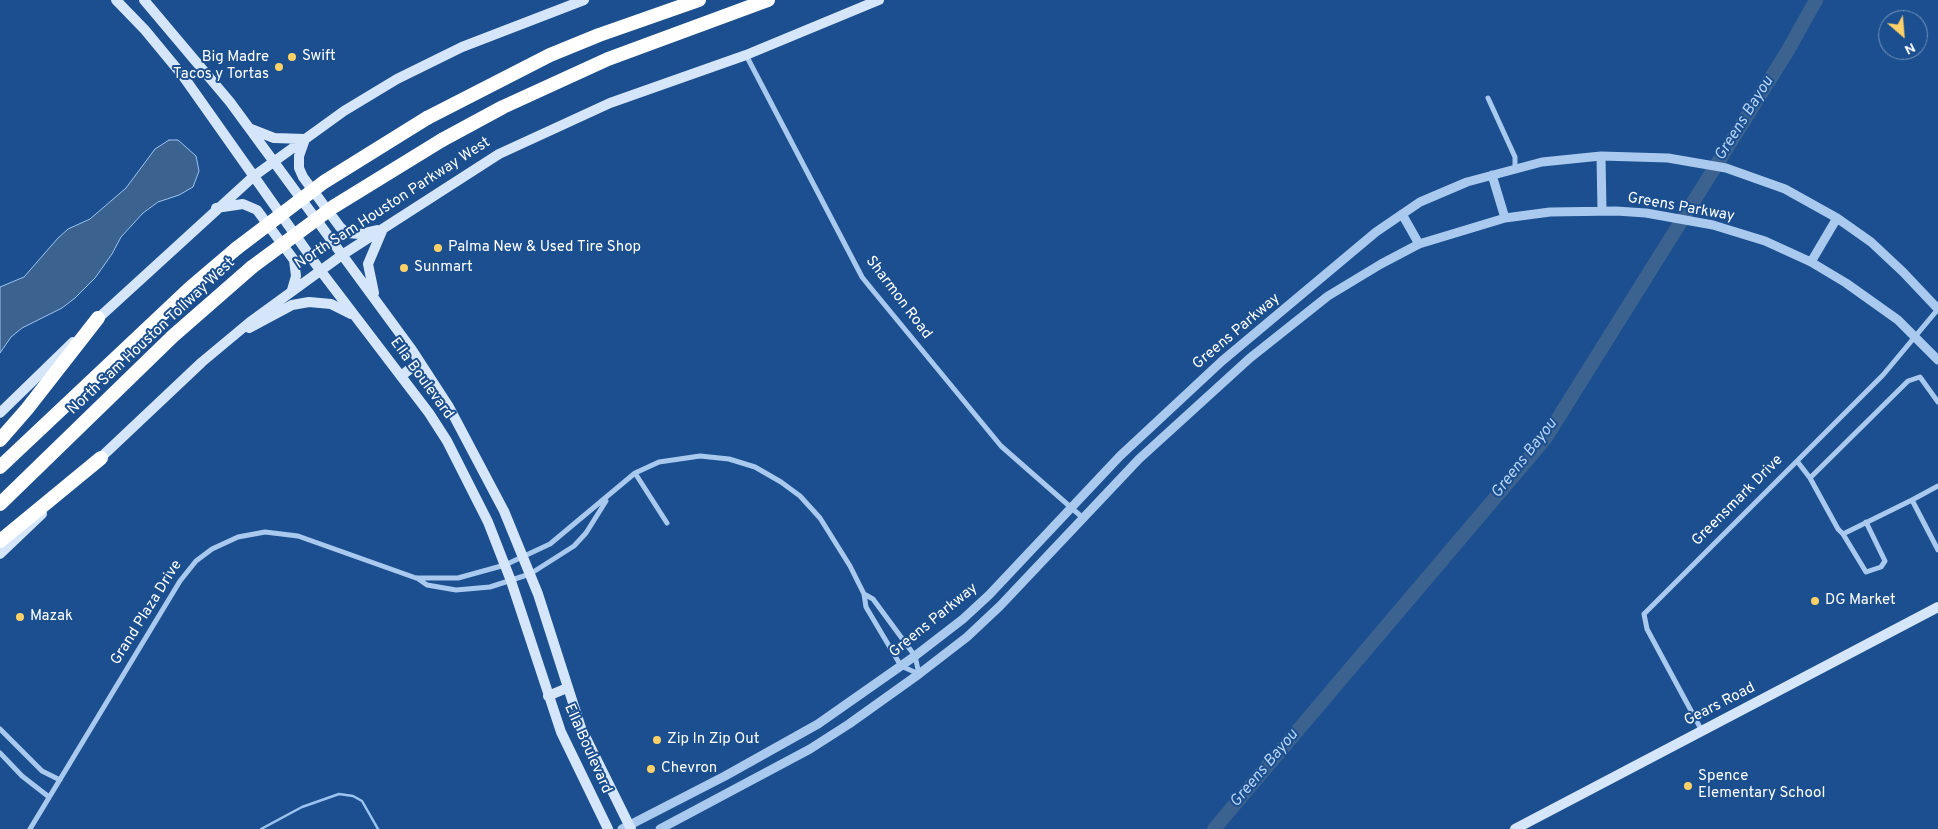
<!DOCTYPE html>
<html>
<head>
<meta charset="utf-8">
<style>
  body { margin:0 }
  #map { position:relative; width:1938px; height:829px; overflow:hidden; background:#1b4f8f; font-family:Overpass,sans-serif }
  canvas { display:block }
  .north { position:absolute; left:1878px; top:10px; width:50px; height:50px; box-sizing:border-box; background:#1b4f8f; border:1px solid #7695bc; border-radius:50%; rotate:153deg; font-size:14px; font-weight:700; line-height:20px; text-align:center; color:#fff }
  .north::after { content:''; display:block; margin:auto; width:18px; height:22px; background:#ffd166; clip-path:polygon(50% 0,100% 100%,50% 72%,0 100%) }
</style>
</head>
<body>
<div id="map">
<canvas width="1938" height="829"></canvas>
<div class="north">N</div>
</div>
<script>
const g = document.querySelector('canvas').getContext('2d');
g.lineJoin = 'round';
function fillPath(path, color) { g.fillStyle = color; g.fill(path, 'evenodd'); }
const poly = rows => new Path2D(rows.map(r => 'M' + r).join(''));
function stroke(path, color, width, dash) { g.strokeStyle = color; g.lineWidth = width; g.lineCap = dash ? 'butt' : 'round'; g.setLineDash(dash || []); g.stroke(path); }
function label(font, color, halo, rows, align = 'center') {
  g.font = font + ' Overpass,sans-serif'; g.lineWidth = 4; g.setLineDash([]); g.textBaseline = 'middle'; g.strokeStyle = halo; g.fillStyle = color; for (const [text, x, y, turn = 0] of rows) {
    g.save(); g.translate(x, y); g.rotate((+turn || 0) * Math.PI / 180); g.textAlign = isNaN(turn) ? turn : align; if (halo) g.strokeText(text, 0, 0); g.fillText(text, 0, 0); g.restore();
  }
}
const water = poly([
  [169,140,178,140,196,156,199,171,193,187,179,195,158,202,143,213,121,237,112,254,95,278,75,298,62,308,22,328,11,337,0,353,0,287,24,277,58,238,68,229,90,219,126,188,155,149,169,140]
]);
fillPath(water, '#3c6290');
stroke(water, '#9cc4f0', 1);
stroke(poly([
  [261,829,302,807,339,794,353,796,362,801,378,829]
]), '#9cc4f0', 2.5);
stroke(poly([
  [1214,829,1545,439,1787,52,1816,0]
]), '#3c6290', 14);
stroke(poly([
  [746,55,862,277,870,287,1001,446,1083,518],
  [1488,98,1515,157,1515,168],
  [1797,461,1810,478,1908,381,1920,377,1938,402],
  [635,473,667,523],
  [1810,478,1838,529,1843,534,1912,500],
  [1938,486,1912,500,1938,550],
  [1843,534,1866,572,1881,567,1885,561,1866,522],
  [417,578,427,585,456,590,490,587,530,574,574,546,586,533,606,501],
  [864,594,873,599,915,656,919,674],
  [0,729,42,771,60,780],
  [1702,731,1647,629,1644,614,1883,375,1938,309],
  [0,753,22,776,49,797],
  [30,829,180,581,196,561,212,549,238,537,265,532,298,536,416,578,458,578,505,565,550,544,635,473,659,462,700,456,729,459,755,467,781,482,800,496,820,518,850,566,864,594,866,607,901,666,919,674]
]), '#a9c9ee', 5);
stroke(poly([
  [1601,156,1602,211],
  [1492,175,1505,218],
  [1402,214,1419,244],
  [1811,262,1837,218],
  [622,829,725,776,818,724,915,656,963,619,989,595,1120,456,1222,361,1376,232,1420,202,1467,182,1542,162,1601,156,1668,158,1726,168,1785,189,1837,218,1871,242,1903,272,1938,309],
  [660,829,810,749,849,724,919,674,967,637,1000,606,1139,459,1250,358,1328,296,1381,264,1419,244,1505,218,1550,212,1616,211,1646,213,1713,225,1765,241,1811,262,1846,283,1898,320,1938,360]
]), '#a9c9ee', 9);
stroke(poly([
  [116,0,145,30,183,76,320,270,429,413,447,441,488,522,511,581,561,732,608,829],
  [144,0,230,102,412,350,449,407,504,511,538,594,581,728,631,829],
  [251,129,274,138,305,139],
  [305,139,299,156,299,168,303,177,340,227,347,233,360,234,377,230],
  [216,208,243,204,257,210,294,260,296,276,292,290],
  [374,293,368,264,382,231],
  [93,323,254,176,344,111,397,79,462,47,584,0],
  [249,328,292,305,309,302,331,304,351,314],
  [401,376,419,362],
  [0,413,73,342],
  [96,462,202,362,250,322,342,255,499,154,610,103,746,55,879,0],
  [0,554,42,514],
  [548,696,567,688],
  [1515,829,1938,607]
]), '#d6e6fa', 10);
stroke(poly([
  [427,118,550,55,599,35,699,0],
  [442,140,503,107,608,59,768,0],
  [0,440,27,409,98,318],
  [0,467,190,288,237,248],
  [0,504,173,336,252,267],
  [0,541,101,458]
]), '#fff', 14);
stroke(poly([
  [237,248,324,182,427,118],
  [252,267,333,207,442,140]
]), '#fff', 14);
for (const [x, y, r, color] of [
  [292,57,5,"#ffd166"],
  [279,67,5,"#ffd166"],
  [438,248,5,"#ffd166"],
  [404,268,5,"#ffd166"],
  [1815,601,5,"#ffd166"],
  [20,617,5,"#ffd166"],
  [657,740,5,"#ffd166"],
  [651,769,5,"#ffd166"],
  [1688,786,5,"#ffd166"]
]) { const dot = new Path2D(); dot.arc(x, y, r, 0, 2 * Math.PI); g.fillStyle = color; g.fill(dot); stroke(dot, '#1b4f8f', 2); }
label('15px', '#fff', '#1b4f8f', [
  ["Swift",302,57],
  ["Big Madre",269,58,"right"],
  ["Tacos y Tortas",269,75,"right"],
  ["Palma New & Used Tire Shop",448,248],
  ["Sunmart",414,268],
  ["DG Market",1825,601],
  ["Mazak",30,617],
  ["Zip In Zip Out",667,740],
  ["Chevron",661,769],
  ["Spence",1698,777],
  ["Elementary School",1698,794]
], 'left');
label('15px', '#fff', '#1b4f8f', [
  ["North Sam Houston Parkway West",393,204,-33],
  ["Greens Parkway",1681,208,10],
  ["Sharmon Road",898,298,53],
  ["Greens Parkway",1237,332,-40],
  ["North Sam Houston Tollway West",152,337,-43],
  ["Ella Boulevard",421,379,54],
  ["Greensmark Drive",1738,501,-45],
  ["Grand Plaza Drive",147,613,-58],
  ["Greens Parkway",934,621,-39],
  ["Gears Road",1720,705,-27],
  ["Ella Boulevard",587,749,66]
]);
label('italic 16px', '#b5d3f5', '#1b4f8f', [
  ["Greens Bayou",1745,119,-58],
  ["Greens Bayou",1525,459,-52],
  ["Greens Bayou",1265,769,-50]
]);
</script>
</body>
</html>
